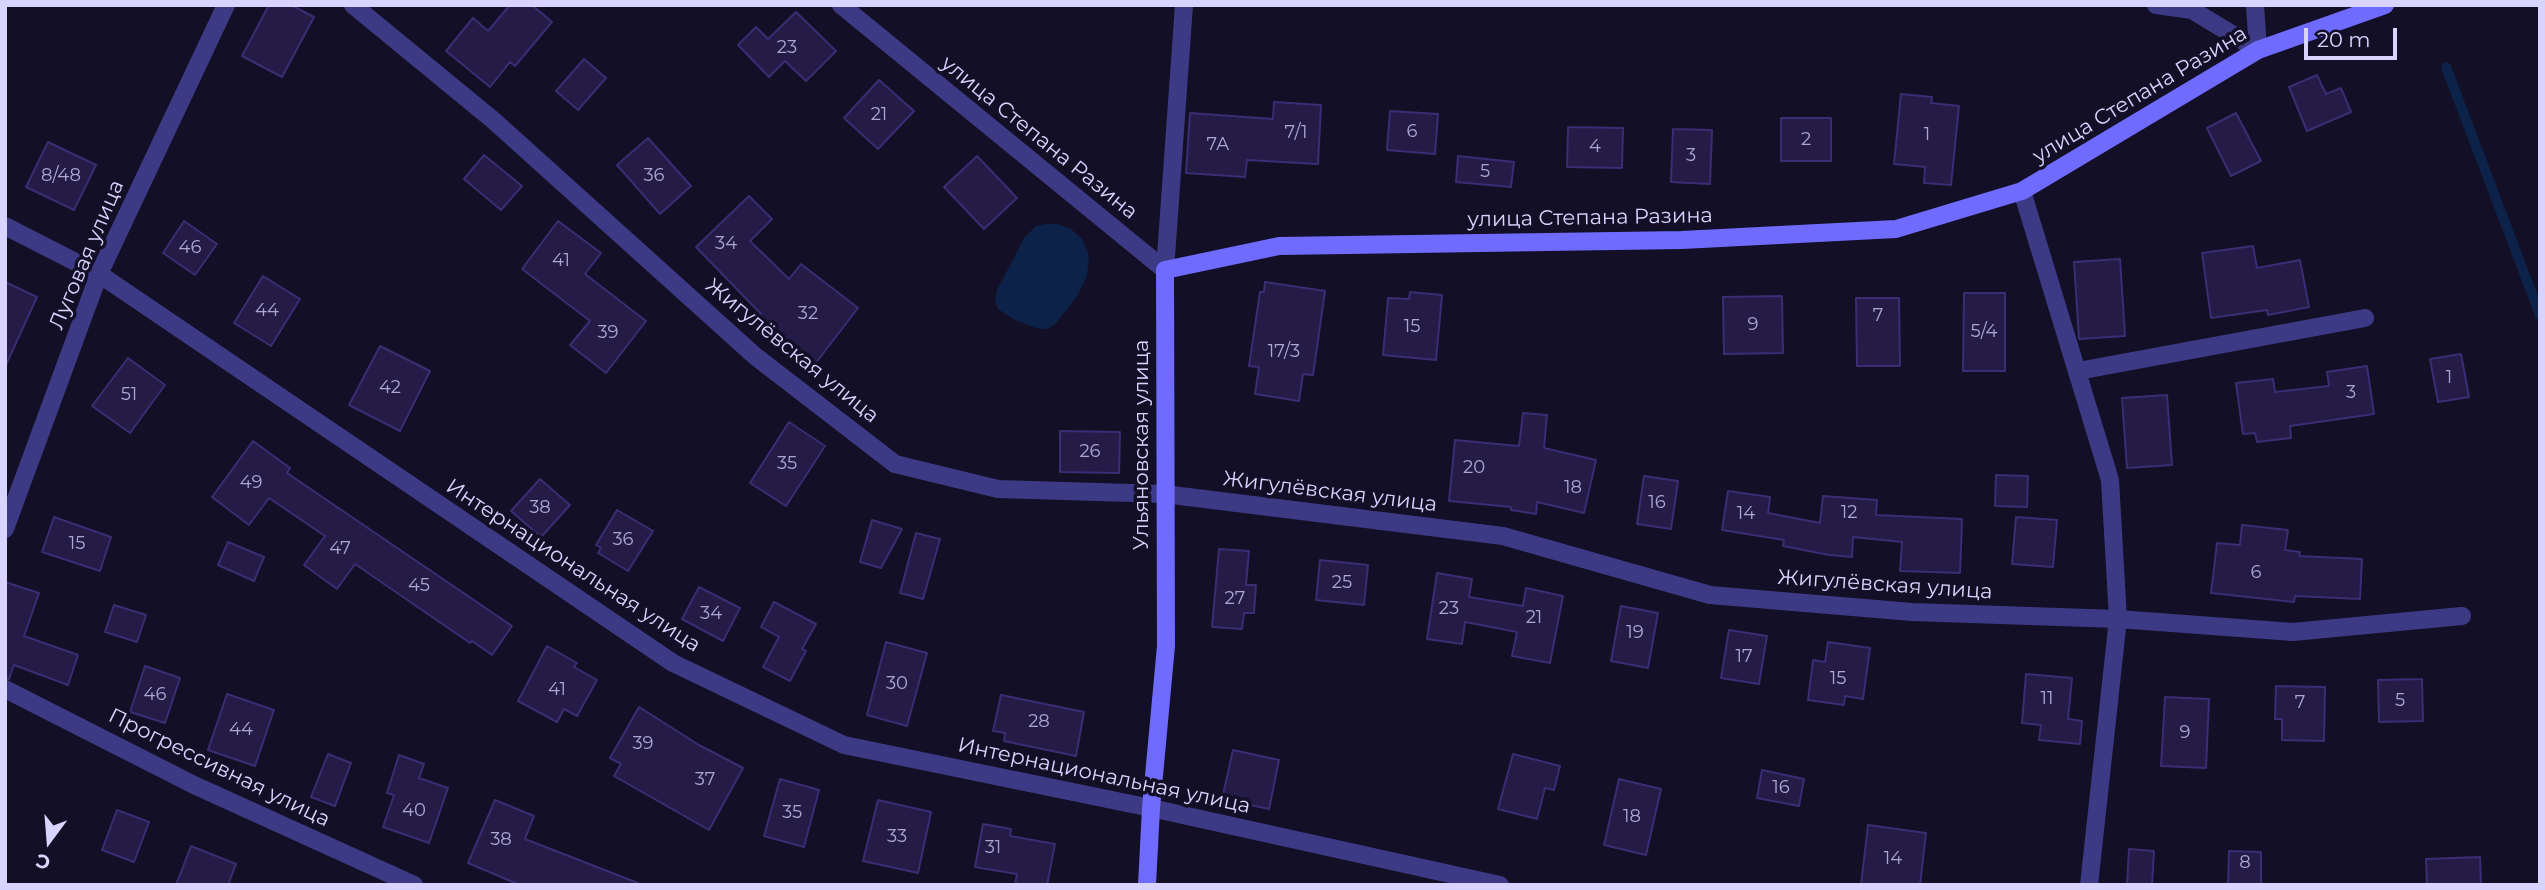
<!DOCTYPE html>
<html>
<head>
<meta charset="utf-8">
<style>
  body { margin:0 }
  #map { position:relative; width:2545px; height:890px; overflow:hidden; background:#130f26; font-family:Montserrat,sans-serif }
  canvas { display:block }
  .frame { position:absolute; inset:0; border:7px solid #d9d4ff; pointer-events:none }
  .north { position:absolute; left:14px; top:806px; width:70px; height:70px; -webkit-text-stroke:5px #130f26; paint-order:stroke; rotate:196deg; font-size:19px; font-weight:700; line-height:28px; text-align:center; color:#d9d4ff }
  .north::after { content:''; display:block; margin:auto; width:24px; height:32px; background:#d9d4ff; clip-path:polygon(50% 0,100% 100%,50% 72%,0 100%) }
  .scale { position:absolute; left:2304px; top:28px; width:93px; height:32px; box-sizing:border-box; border:4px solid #d9d4ff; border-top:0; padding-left:9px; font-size:21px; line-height:24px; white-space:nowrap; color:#d9d4ff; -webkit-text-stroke:5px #130f26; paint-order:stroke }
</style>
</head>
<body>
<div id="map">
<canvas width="2545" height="890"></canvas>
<div class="frame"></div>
<div class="north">С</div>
<div class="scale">20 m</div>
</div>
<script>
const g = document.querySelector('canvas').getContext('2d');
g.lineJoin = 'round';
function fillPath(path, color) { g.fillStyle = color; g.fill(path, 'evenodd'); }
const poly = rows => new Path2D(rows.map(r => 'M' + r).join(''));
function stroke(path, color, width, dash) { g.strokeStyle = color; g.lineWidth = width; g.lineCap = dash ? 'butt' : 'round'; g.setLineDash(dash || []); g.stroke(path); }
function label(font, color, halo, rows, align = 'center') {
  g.font = font + ' Montserrat,sans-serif'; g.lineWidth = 7; g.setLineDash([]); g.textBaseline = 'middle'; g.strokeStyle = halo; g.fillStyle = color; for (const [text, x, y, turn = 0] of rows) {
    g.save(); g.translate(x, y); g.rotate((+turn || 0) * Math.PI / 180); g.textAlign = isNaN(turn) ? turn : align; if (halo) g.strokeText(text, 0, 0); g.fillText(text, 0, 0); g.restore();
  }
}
fillPath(poly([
  [1046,224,1058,224,1071,229,1082,239,1089,255,1087,276,1078,295,1056,323,1048,329,1036,328,1013,319,998,309,995,301,997,290,1024,238,1036,226]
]), '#0c2248');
stroke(poly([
  [2446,67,2540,315]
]), '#0c2248', 10);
const building = poly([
  [269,5,291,5,314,17,282,77,242,56,269,5],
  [510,5,532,5,552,22,515,66,510,62,490,87,446,51,473,18,488,31,510,5],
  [796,12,836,51,806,81,785,61,769,77,738,45,756,27,768,39,796,12],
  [584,59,606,78,578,110,556,91,584,59],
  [2317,75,2326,94,2341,88,2351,112,2307,131,2289,87,2317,75],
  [879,80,914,111,878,149,844,118,879,80],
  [1901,94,1932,97,1931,103,1959,106,1951,185,1924,183,1925,167,1894,164,1901,94],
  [1274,102,1321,105,1318,164,1247,160,1245,177,1186,173,1190,113,1273,119,1274,102],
  [1390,111,1438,114,1435,154,1387,150,1390,111],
  [2236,113,2261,161,2231,176,2207,128,2236,113],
  [1781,118,1831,118,1831,161,1781,161,1781,118],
  [1568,127,1623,128,1622,168,1567,167,1568,127],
  [1673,129,1712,130,1710,184,1671,182,1673,129],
  [648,138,691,186,660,214,617,165,648,138],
  [48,142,96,165,74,210,26,187,48,142],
  [484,155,522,186,501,210,464,179,484,155],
  [977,156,1017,198,984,229,944,187,977,156],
  [1458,156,1514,162,1511,187,1456,182,1458,156],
  [749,196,772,219,750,241,789,279,801,264,858,308,815,364,758,319,761,314,696,247,749,196],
  [184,221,217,244,195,275,163,253,184,221],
  [558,221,601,253,585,274,646,321,606,373,570,345,590,321,522,269,558,221],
  [2253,246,2257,268,2300,260,2309,307,2268,315,2267,310,2211,318,2202,253,2253,246],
  [2120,259,2125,336,2079,339,2074,262,2120,259],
  [263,276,300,299,271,346,234,323,263,276],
  [5,282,37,297,5,367,5,282],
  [1265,282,1325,291,1313,375,1303,374,1299,401,1255,394,1259,367,1249,366,1260,292,1264,292,1265,282],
  [1410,292,1442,295,1436,360,1383,355,1388,298,1409,299,1410,292],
  [1964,293,2005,293,2005,371,1963,371,1964,293],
  [1782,296,1783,353,1724,354,1723,297,1782,296],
  [1856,298,1899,298,1900,366,1857,366,1856,298],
  [380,346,430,371,400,431,349,405,380,346],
  [2461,354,2469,397,2438,402,2430,359,2461,354],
  [128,358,165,385,130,433,92,406,128,358],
  [2367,366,2374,414,2290,426,2291,438,2257,442,2255,433,2243,434,2236,383,2273,379,2275,392,2329,386,2327,372,2367,366],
  [2167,395,2172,465,2127,468,2122,398,2167,395],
  [1523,413,1547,415,1544,448,1596,460,1584,513,1537,502,1536,514,1511,510,1511,507,1449,501,1455,440,1519,446,1523,413],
  [789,422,825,446,786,506,750,483,789,422],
  [1060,431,1120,432,1119,473,1060,472,1060,431],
  [253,441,290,468,287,473,512,626,492,655,472,641,470,643,355,564,337,589,304,565,325,536,269,498,249,525,212,497,253,441],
  [1996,475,2028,476,2027,507,1995,506,1996,475],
  [1644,476,1678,481,1671,529,1637,524,1644,476],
  [540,479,570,505,541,537,511,511,540,479],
  [1728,491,1770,497,1768,513,1820,523,1823,496,1877,500,1876,515,1962,519,1960,573,1900,571,1902,542,1853,537,1852,557,1829,555,1783,546,1784,540,1722,530,1728,491],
  [617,510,653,531,628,571,598,553,601,548,596,545,617,510],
  [54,517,111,537,100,571,42,552,54,517],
  [2016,517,2057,520,2053,567,2012,564,2016,517],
  [872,520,902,529,881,568,860,562,872,520],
  [2242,525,2288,530,2285,550,2300,552,2299,556,2362,559,2360,599,2295,596,2294,602,2211,593,2217,543,2240,545,2242,525],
  [916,533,940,539,923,599,900,593,916,533],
  [228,542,264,557,254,581,218,565,228,542],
  [1219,549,1249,551,1246,585,1256,585,1254,613,1244,613,1242,629,1212,627,1219,549],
  [1320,560,1368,565,1364,605,1316,600,1320,560],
  [1437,573,1472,579,1469,597,1523,606,1526,588,1563,596,1550,663,1512,656,1517,632,1465,622,1462,644,1427,639,1437,573],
  [5,582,39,593,24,636,78,655,68,685,14,665,9,679,5,678,5,582],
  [699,587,740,608,723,641,682,619,699,587],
  [774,602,816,624,802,649,806,651,790,681,763,667,779,637,761,627,774,602],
  [114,605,146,615,137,642,105,632,114,605],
  [1621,606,1658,613,1648,668,1611,661,1621,606],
  [1729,630,1767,636,1759,684,1721,678,1729,630],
  [886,642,927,653,907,726,867,715,886,642],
  [1828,642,1870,648,1863,699,1845,696,1844,705,1808,700,1813,660,1825,662,1828,642],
  [547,646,577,663,574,667,597,680,577,716,564,709,557,722,518,701,547,646],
  [145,666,180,678,165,723,130,712,145,666],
  [2026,674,2072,678,2068,719,2082,721,2080,744,2039,740,2041,725,2022,723,2026,674],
  [2422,679,2423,721,2379,722,2378,680,2422,679],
  [2276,686,2325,687,2324,741,2282,740,2282,719,2275,719,2276,686],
  [227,694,274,710,255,766,208,750,227,694],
  [1001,695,1084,712,1076,756,1004,741,1005,733,993,731,1001,695],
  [2165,697,2209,699,2206,768,2161,766,2165,697],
  [639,707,699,745,743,768,709,830,614,776,621,764,610,758,639,707],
  [1233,750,1279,760,1269,809,1222,799,1233,750],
  [328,754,351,763,335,806,311,797,328,754],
  [1513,754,1560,766,1554,790,1545,788,1537,819,1498,809,1513,754],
  [399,755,424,764,419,778,448,788,429,843,383,827,394,795,387,793,399,755],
  [1762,770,1804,779,1799,806,1757,798,1762,770],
  [780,779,819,790,804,847,764,836,780,779],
  [1619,779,1661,789,1646,855,1604,845,1619,779],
  [495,800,534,816,525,839,638,883,637,885,520,885,468,863,495,800],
  [878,800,931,812,918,873,863,861,878,800],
  [117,810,149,822,134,862,102,850,117,810],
  [983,824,1011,829,1010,836,1055,844,1047,885,1015,885,1017,874,975,867,983,824],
  [1868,825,1926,833,1920,885,1861,885,1868,825],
  [191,846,236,864,228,885,176,885,191,846],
  [2129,849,2154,851,2152,885,2127,885,2129,849],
  [2229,851,2261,852,2261,885,2228,885,2229,851],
  [2480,857,2481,885,2427,885,2426,859,2480,857]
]);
fillPath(building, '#241b47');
stroke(building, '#3b2d73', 2);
stroke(poly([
  [2255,5,2258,50],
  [2078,371,2365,318]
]), '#3d3a85', 18);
stroke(poly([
  [353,5,493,120,755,356,895,464,998,489,1164,494,1503,536,1710,595,1912,612,2118,619,2293,632,2462,616],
  [841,5,1165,270],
  [2156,5,2192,10,2258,50],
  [2022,191,2110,480,2118,619,2089,885],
  [5,226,99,274,673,663,844,745,1151,808,1500,885],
  [1165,270,1184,5],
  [5,529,99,274,226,5],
  [5,689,194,785,414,885]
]), '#3d3a85', 18);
stroke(poly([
  [1147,885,1151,808,1166,646,1165,270,1279,246,1682,240,1896,229,2022,191,2258,50,2385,5]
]), '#6f6bff', 18);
label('18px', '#aca6d1', null, [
  ["23",787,48],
  ["21",879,115],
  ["6",1412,132],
  ["7/1",1296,133],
  ["1",1927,135],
  ["2",1806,140],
  ["7А",1218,145],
  ["4",1595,147],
  ["3",1691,156],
  ["5",1485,172],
  ["8/48",61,176],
  ["36",654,176],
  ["34",726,244],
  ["46",190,248],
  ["41",561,261],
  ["44",267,311],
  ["32",808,314],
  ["7",1878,316],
  ["9",1753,325],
  ["15",1412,327],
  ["5/4",1984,332],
  ["39",608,333],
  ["17/3",1284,352],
  ["1",2449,378],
  ["42",390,388],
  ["3",2351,393],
  ["51",129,395],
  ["26",1090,452],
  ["35",787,464],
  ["20",1474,468],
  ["49",251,483],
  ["18",1573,488],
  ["16",1657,503],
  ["38",540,508],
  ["12",1849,513],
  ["14",1746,514],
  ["36",623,540],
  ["15",77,544],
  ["47",340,549],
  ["6",2256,573],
  ["25",1342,583],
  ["45",419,586],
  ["27",1235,599],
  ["23",1449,609],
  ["34",711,614],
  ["21",1534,618],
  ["19",1635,633],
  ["17",1744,657],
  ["15",1838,679],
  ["30",897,684],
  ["41",557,690],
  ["46",155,695],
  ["11",2047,699],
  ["5",2400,701],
  ["7",2300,703],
  ["28",1039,722],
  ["44",241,730],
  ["9",2185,733],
  ["39",643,744],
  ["37",705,780],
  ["16",1781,788],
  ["40",414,811],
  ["35",792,813],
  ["18",1632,817],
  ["33",897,837],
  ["38",501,840],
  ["31",993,848],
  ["14",1893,859],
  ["8",2245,863]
]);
label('21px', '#d9d4ff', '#130f26', [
  ["улица Степана Разина",2140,95,-31],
  ["улица Степана Разина",1039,138,39],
  ["улица Степана Разина",1590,218,-1],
  ["Луговая улица",87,255,-67],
  ["Жигулёвская улица",792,351,39],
  ["Ульяновская улица",1142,445,-90],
  ["Жигулёвская улица",1330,492,7],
  ["Интернациональная улица",573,566,33],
  ["Жигулёвская улица",1885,585,4],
  ["Прогрессивная улица",219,768,26],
  ["Интернациональная улица",1104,776,12]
]);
</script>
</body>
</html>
